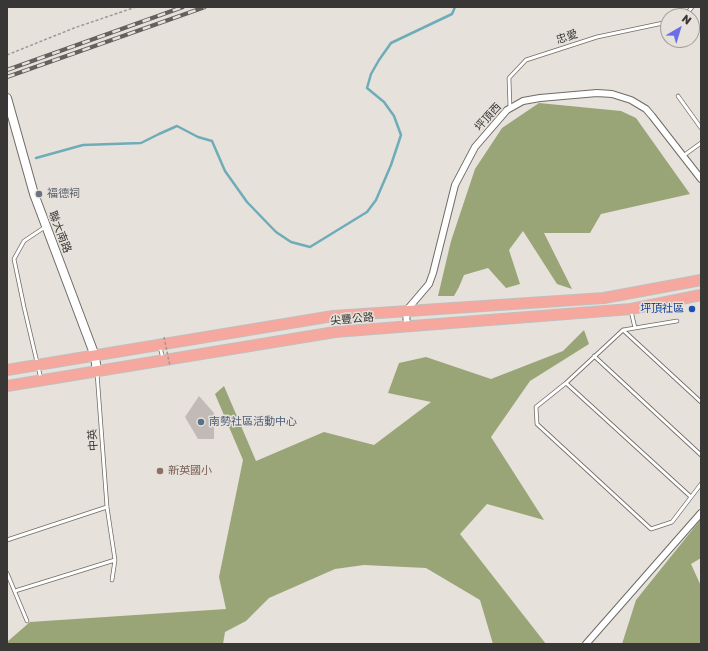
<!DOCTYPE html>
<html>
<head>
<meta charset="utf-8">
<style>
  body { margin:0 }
  #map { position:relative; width:708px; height:651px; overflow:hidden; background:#e6e1db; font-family:"Golos Text",sans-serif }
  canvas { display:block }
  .frame { position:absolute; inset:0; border:8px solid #393735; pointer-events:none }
  .north { position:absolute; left:660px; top:8px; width:40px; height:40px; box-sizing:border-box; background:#e6e1db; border:1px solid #a19d99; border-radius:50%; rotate:38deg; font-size:11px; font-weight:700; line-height:16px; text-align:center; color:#393735 }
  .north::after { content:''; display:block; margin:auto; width:14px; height:18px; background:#6c6de7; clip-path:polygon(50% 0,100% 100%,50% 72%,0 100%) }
</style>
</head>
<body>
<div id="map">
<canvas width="708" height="651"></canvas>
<div class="frame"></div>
<div class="north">N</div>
</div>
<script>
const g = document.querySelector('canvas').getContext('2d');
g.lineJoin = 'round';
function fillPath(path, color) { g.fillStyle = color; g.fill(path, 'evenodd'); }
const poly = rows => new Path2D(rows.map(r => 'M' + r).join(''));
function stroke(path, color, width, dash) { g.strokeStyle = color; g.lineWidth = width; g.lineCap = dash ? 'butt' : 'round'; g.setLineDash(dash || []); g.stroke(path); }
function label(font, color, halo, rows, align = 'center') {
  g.font = font + ' "Golos Text","Noto Sans TC",sans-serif'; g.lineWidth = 3; g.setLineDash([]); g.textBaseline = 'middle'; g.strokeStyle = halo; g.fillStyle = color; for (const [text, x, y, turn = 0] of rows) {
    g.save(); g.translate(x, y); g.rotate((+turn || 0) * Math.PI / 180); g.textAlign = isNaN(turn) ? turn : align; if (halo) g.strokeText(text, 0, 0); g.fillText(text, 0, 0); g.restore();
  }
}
fillPath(poly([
  [539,103,621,111,636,118,690,194,601,214,590,233,544,233,572,289,557,284,523,231,509,250,520,284,506,288,488,268,464,275,459,287,454,296,438,296,451,241,475,169,502,128],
  [584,330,589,344,530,381,491,437,544,520,487,504,460,534,546,644,493,644,480,600,426,568,364,565,335,569,269,598,246,621,225,632,223,644,7,644,7,642,30,622,226,609,219,577,243,460,215,394,224,386,256,461,324,432,374,445,431,402,388,393,399,363,426,357,491,379,563,351],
  [701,519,701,558,691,564,701,586,701,644,622,644,636,600]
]), '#99a576');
stroke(poly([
  [36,158,83,145,141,143,159,134,177,126,198,137,212,141,225,171,247,202,276,232,291,242,310,247,367,212,376,200,391,165,401,135,394,116,384,102,367,88,371,74,379,60,391,43,452,14,455,7]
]), '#6eadb8', 2.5);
fillPath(poly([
  [199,396,214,413,214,439,198,439,185,417]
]), '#c1bab6');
const service = poly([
  [685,16,692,7],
  [678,96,701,128],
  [510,108,509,78,526,60,597,37,668,22],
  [683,156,701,143],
  [631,311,635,328],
  [677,321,623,330,566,383,536,407,537,424,651,529,672,522,701,484],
  [623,330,701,402],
  [160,347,163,359],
  [594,356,701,455],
  [97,373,107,507,115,560,112,580],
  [41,379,24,307,14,259,24,241,45,227],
  [566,383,691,497],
  [7,540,107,507],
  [7,573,27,621],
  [15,591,115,560]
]);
const minor = poly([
  [407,327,406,311,429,284,433,273,455,185,475,147,507,110,523,101,540,98,597,93,612,94,631,100,646,109,652,116,701,179],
  [586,644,701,513]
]);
const tertiary = poly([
  [7,98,34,194,95,356,97,372]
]);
const primary = poly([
  [7,370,333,316,604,298,701,280],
  [7,386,335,332,631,309,701,295]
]);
stroke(service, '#6f6b66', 4.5);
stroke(minor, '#6f6b66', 8);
stroke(tertiary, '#6f6b66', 10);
stroke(primary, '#c0bfbe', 12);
stroke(poly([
  [7,55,74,28,136,7]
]), '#9d9995', 1.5, [3, 2]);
stroke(service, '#fff', 3);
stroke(minor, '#fff', 6);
stroke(tertiary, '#fff', 8);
stroke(primary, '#f6a79e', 10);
const rail = poly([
  [7,70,183,7],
  [7,77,205,7]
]);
stroke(rail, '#63605d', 4);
stroke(rail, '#e6e1db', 2.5, [8]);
stroke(poly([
  [164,337,170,366]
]), '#9d9995', 1.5, [3, 2]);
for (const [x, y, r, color] of [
  [39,194,4,"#6b7280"],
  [692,309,4,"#1a4fb4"],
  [201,422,4,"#5c6f8a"],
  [160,471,4,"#8d6e63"]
]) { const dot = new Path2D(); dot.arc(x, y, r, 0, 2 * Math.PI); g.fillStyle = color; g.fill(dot); stroke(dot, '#e6e1db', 1.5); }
label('11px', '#393735', '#e6e1db', [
  ["忠愛",567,37,-18],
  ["坪頂西",488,117,-48],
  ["聯大南路",60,232,69],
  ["尖豐公路",352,319,-5],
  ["中英",93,440,-94]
]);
label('11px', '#5b616d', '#e6e1db', [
  ["福德祠",47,194]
], 'left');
label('11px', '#164399', '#e6e1db', [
  ["坪頂社區",684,309]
], 'right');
label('11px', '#4e5e75', '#e6e1db', [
  ["南勢社區活動中心",209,422]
], 'left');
label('11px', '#785e54', '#e6e1db', [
  ["新英國小",168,471]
], 'left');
</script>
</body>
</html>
